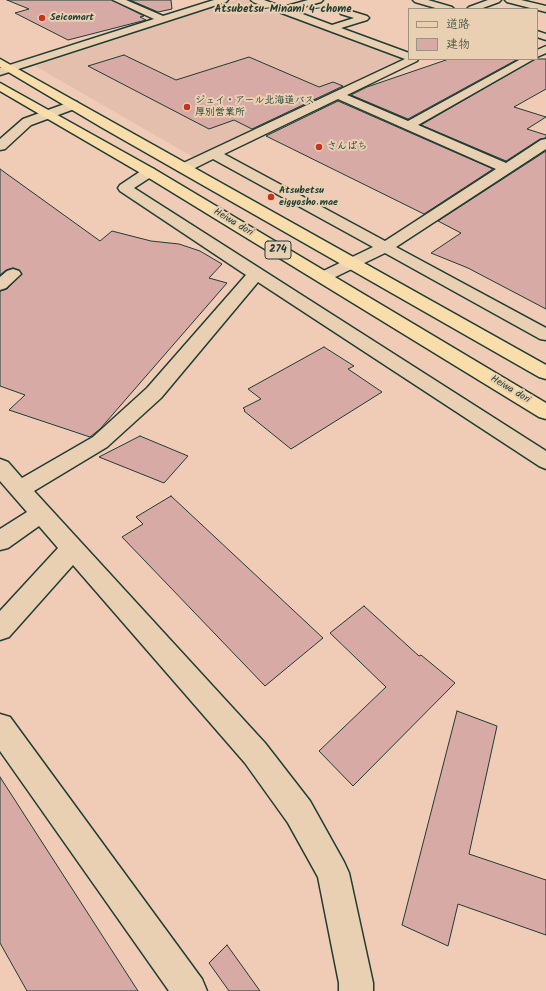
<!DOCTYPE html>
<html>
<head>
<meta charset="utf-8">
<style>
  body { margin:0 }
  #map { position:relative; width:546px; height:991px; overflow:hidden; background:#f0ccb6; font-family:Kalam,"Klee One",sans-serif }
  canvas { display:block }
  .legend { position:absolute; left:408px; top:8px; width:130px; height:52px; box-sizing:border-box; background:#ead0b2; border:1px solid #999580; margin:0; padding:5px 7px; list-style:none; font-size:12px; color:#1f3d34 }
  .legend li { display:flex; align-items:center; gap:8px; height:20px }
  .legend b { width:20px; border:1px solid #999580 }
</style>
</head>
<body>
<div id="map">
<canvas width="546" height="991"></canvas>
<ul class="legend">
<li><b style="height:5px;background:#ead0b2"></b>道路</li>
<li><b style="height:11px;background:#d7aaa5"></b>建物</li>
</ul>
</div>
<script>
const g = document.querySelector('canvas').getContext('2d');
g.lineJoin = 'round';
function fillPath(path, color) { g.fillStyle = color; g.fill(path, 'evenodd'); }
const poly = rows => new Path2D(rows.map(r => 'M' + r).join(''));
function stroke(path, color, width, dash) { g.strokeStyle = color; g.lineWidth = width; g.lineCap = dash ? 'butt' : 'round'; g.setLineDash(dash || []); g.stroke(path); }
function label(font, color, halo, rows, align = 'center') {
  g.font = font + ' Kalam,"Klee One",sans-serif'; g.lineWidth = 4; g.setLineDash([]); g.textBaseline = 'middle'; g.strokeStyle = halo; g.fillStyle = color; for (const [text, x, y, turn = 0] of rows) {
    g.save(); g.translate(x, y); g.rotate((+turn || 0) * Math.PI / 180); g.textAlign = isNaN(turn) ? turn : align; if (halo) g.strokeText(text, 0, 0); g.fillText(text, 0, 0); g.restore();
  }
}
fillPath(poly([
  [236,0,247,0,400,56,401,60,193,157,35,66]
]), '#e4bfae');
const building = poly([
  [7,0,112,0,144,16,140,17,146,20,68,40,15,13,29,9,7,0],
  [130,0,171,0,172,9,158,12,130,0],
  [124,55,176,80,249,57,319,87,333,82,343,86,252,129,234,120,209,129,88,66,124,55],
  [449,59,518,59,408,119,351,95,367,87,449,59],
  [535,59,546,59,546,89,514,107,546,117,527,129,546,135,546,138,540,139,506,161,421,125,535,59],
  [338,101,493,169,424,214,266,136,338,101],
  [546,151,546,309,468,268,431,253,461,233,438,221,546,151],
  [0,169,100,241,112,231,151,241,179,244,200,251,222,264,209,278,227,283,100,429,90,437,9,410,25,395,0,386,0,291,7,289,22,274,19,270,13,268,6,270,0,275,0,169],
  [324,347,354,366,348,369,382,392,291,449,244,411,245,410,243,408,261,399,248,389,324,347],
  [140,436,188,456,164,483,99,457,140,436],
  [171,496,323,638,265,686,122,537,143,524,136,517,171,496],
  [364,606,419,656,421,655,455,683,353,786,319,751,386,687,330,633,364,606],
  [457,711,497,726,469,854,546,880,546,935,458,904,448,946,402,925,457,711],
  [0,777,138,991,27,991,0,943,0,777],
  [227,945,260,991,229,991,209,963,227,945]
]);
fillPath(building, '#d7aaa5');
stroke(building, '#1f3d34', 1);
const minor = poly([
  [113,0,126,0,163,16,214,0,228,0,226,2,0,75,0,68,154,19,113,0],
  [251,0,264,0,283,7,308,0,323,0,321,2,292,10,332,25,354,18,341,14,339,12,341,10,344,9,367,16,369,18,367,20,341,28,409,53,409,59,418,59,417,61,347,95,408,121,521,59,534,59,418,125,506,163,541,140,546,139,546,149,396,247,546,328,546,340,540,339,385,253,329,280,323,282,317,280,315,277,317,274,373,247,213,159,189,171,179,171,177,168,179,165,405,59,279,12,253,2,251,0],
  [338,99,496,169,385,241,224,154,338,99],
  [413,0,428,0,452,7,454,9,439,9,415,2,413,0],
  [488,0,501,0,499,2,480,9,467,9,469,7,488,0],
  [505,0,521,0,546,6,546,12,507,2,505,0],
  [537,31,546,34,546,40,537,37,537,31],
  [546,46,546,53,537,57,537,50,546,46],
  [73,101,77,102,79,105,77,108,31,125,5,149,0,150,0,139,23,119,73,101],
  [149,168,154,169,156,172,154,175,134,188,546,451,546,469,539,466,258,282,161,398,107,447,34,491,265,743,310,801,344,862,349,873,373,983,373,991,339,991,339,983,318,877,288,823,245,763,73,565,9,637,0,640,0,611,58,548,39,526,8,548,0,550,0,529,27,512,0,481,0,459,8,462,22,478,93,437,147,388,246,275,120,191,118,188,120,185,144,169,149,168],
  [13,269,19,271,21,274,6,288,0,290,0,277,7,271,13,269],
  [0,714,10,717,202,979,207,991,169,991,0,751,0,714]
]);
const highway = poly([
  [0,59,546,365,546,379,539,377,101,127,0,67,0,59],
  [0,83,154,169,546,403,546,419,539,417,144,175,0,91,0,83]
]);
stroke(minor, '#1f3d34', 3);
stroke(highway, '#1f3d34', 3);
fillPath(minor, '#ead0b2');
fillPath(highway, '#f9deab');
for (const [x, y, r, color] of [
  [42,18,4,"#c8321e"],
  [187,107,4,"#c8321e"],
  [319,147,4,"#c8321e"],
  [271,197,4,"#c8321e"]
]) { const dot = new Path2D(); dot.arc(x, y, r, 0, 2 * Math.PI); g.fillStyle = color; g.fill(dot); stroke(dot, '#ead0b2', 1.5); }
label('bold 10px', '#1f3d34', '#ead0b2', [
  ["Seicomart",50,18],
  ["ジェイ・アール北海道バス",195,101],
  ["厚別営業所",195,113],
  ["さんぱち",327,147],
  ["Atsubetsu",279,191],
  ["eigyosho mae",279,203]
], 'left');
label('10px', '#1f3d34', '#ead0b2', [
  ["Heiwa dori",233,223,31],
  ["Heiwa dori",510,390,31]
]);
label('bold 11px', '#1f3d34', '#ead0b2', [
  ["Atsubetsu-Minami 4-chome",283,10]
]);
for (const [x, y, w] of [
  [278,250,26]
]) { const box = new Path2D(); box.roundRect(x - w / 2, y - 9, w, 18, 3); g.fillStyle = '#ead0b2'; g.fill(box); stroke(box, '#1f3d34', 1); }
label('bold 11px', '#1f3d34', null, [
  ["274",278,250]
]);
</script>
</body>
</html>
